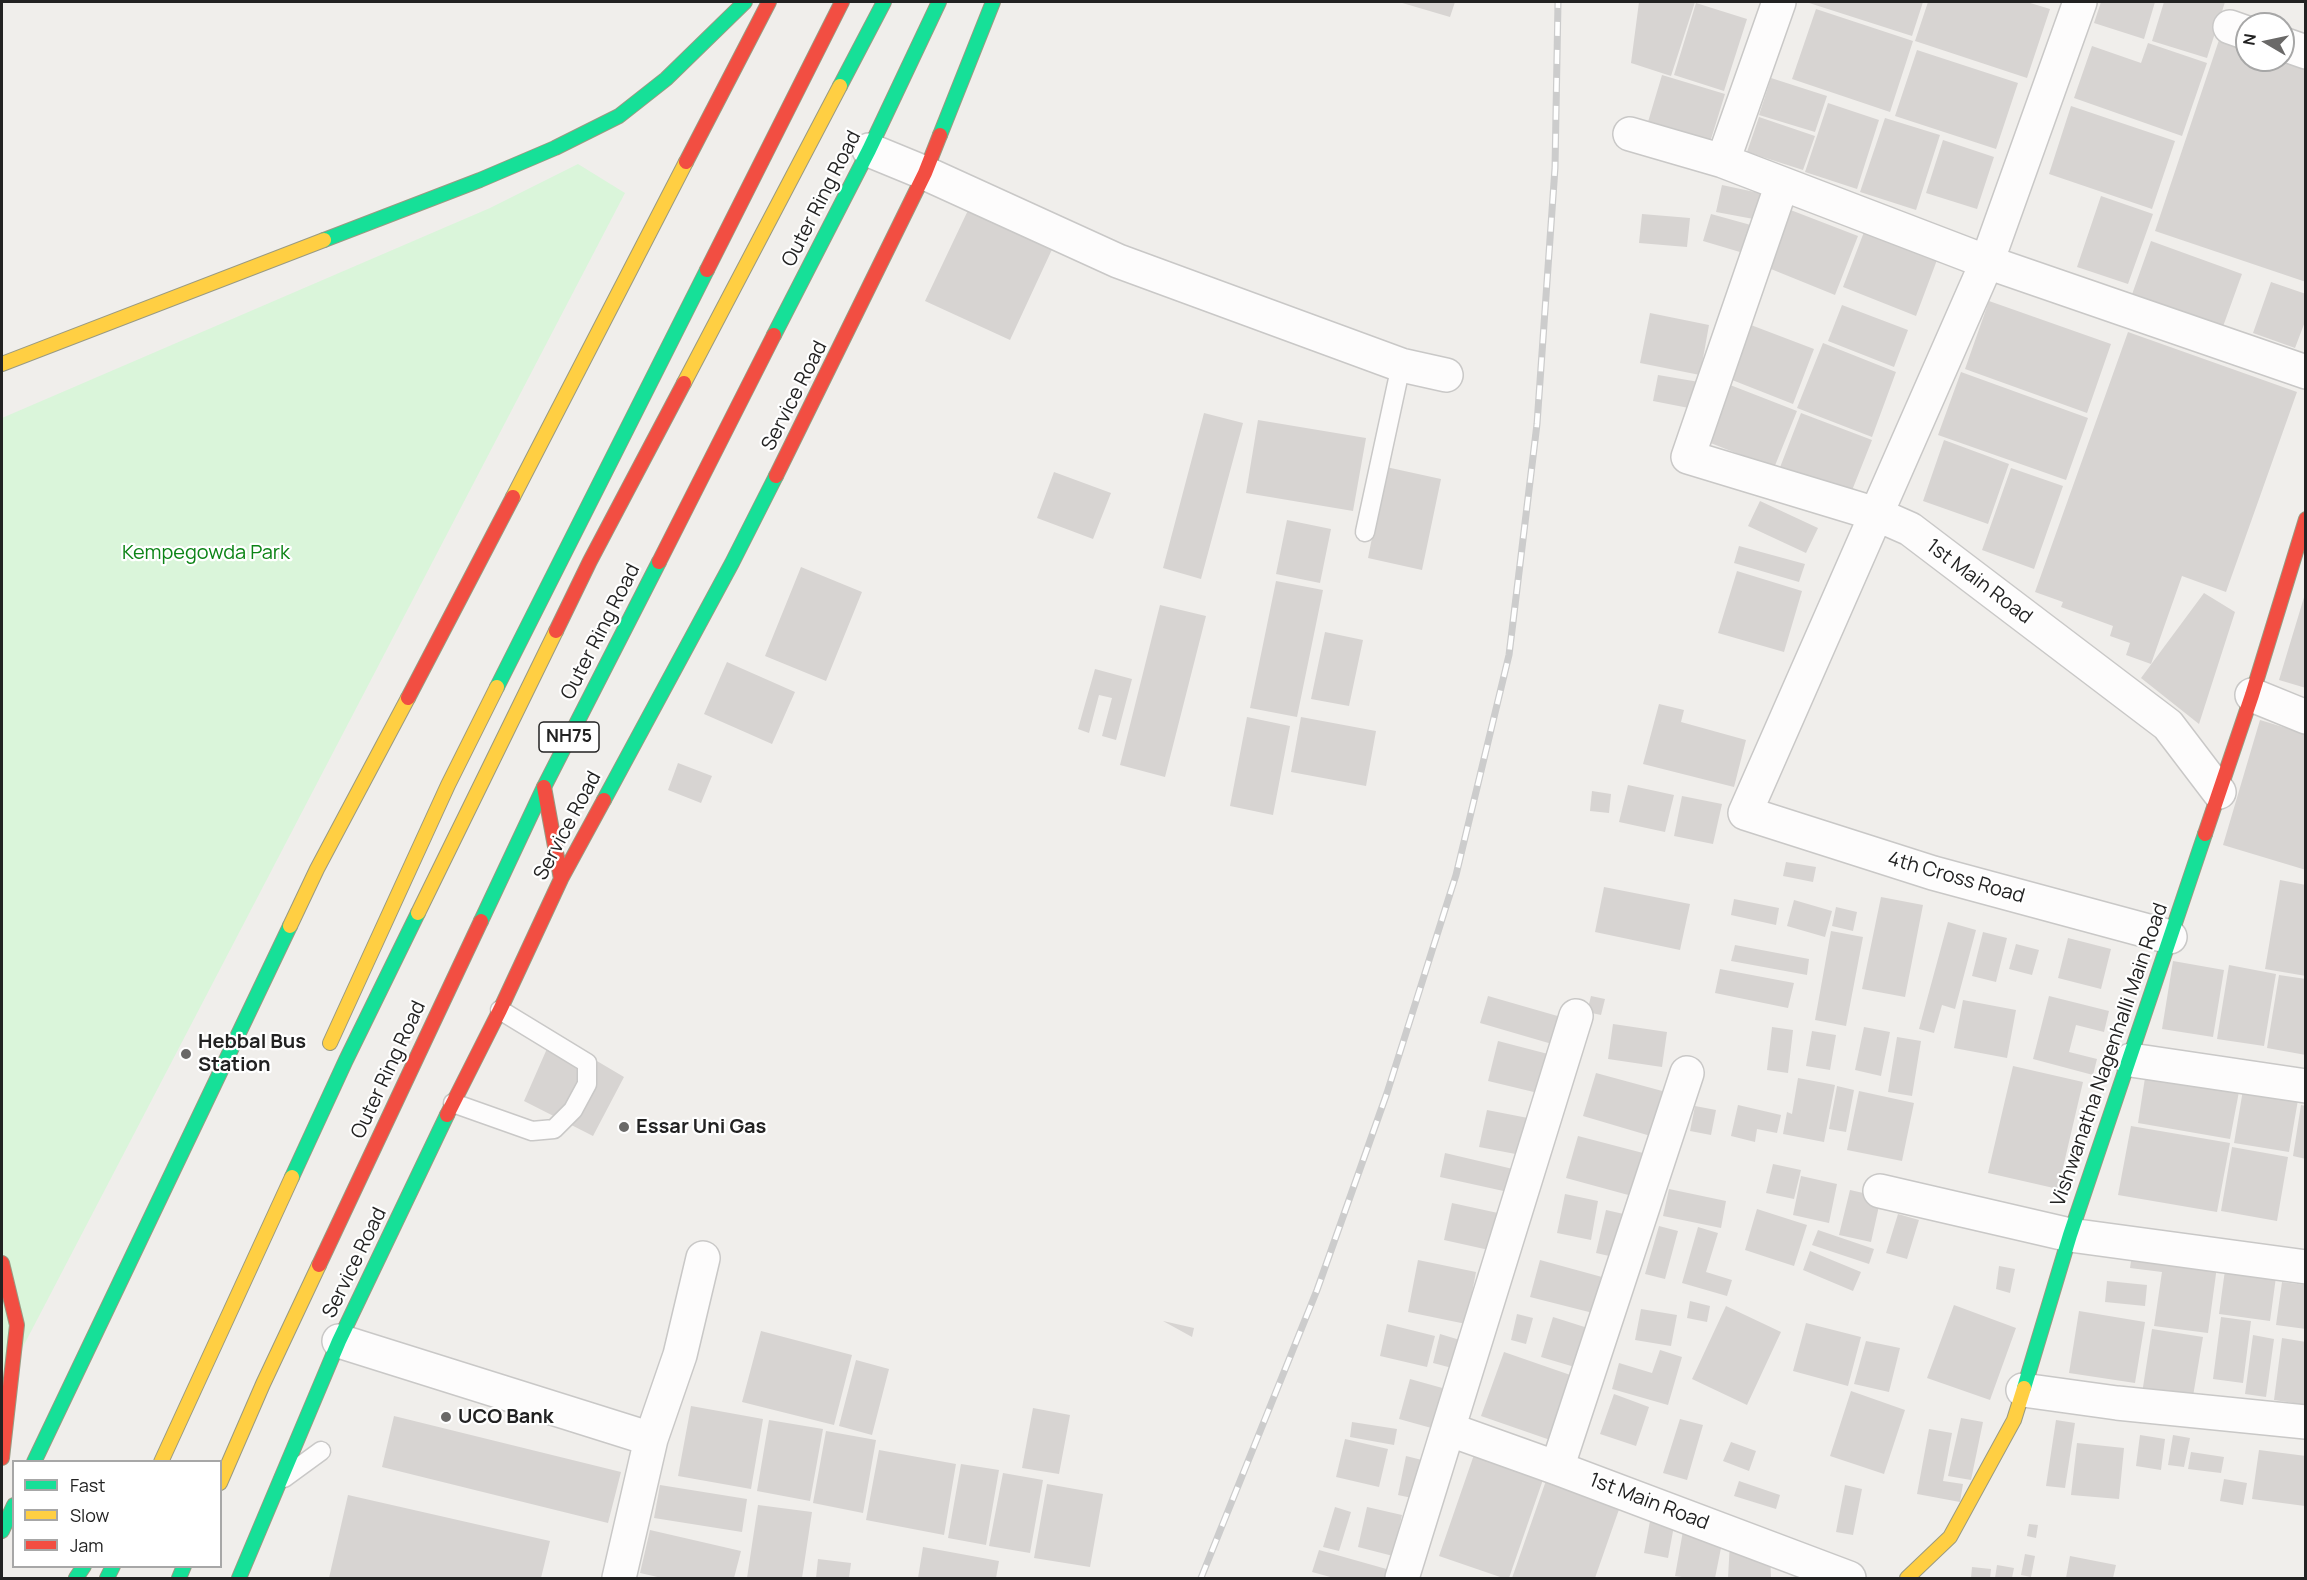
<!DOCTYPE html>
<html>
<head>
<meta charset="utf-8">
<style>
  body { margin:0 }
  #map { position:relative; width:2307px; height:1580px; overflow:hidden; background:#f0eeeb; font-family:Manrope,sans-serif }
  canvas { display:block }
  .frame { position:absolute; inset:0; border:3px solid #222; pointer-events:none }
  .legend { position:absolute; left:12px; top:1460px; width:210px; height:108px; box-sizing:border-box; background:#fff; border:2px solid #a7a7a7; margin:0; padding:8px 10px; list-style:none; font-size:18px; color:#222 }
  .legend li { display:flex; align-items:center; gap:12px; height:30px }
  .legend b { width:30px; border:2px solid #a7a7a7 }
  .north { position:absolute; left:2235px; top:12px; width:60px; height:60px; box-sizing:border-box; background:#fff; border:2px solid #a7a7a7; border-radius:50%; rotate:279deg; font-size:16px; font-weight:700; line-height:24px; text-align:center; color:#222 }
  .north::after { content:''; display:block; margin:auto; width:21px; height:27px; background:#6a6968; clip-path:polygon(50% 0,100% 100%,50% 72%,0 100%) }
</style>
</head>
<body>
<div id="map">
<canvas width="2307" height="1580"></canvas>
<div class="frame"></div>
<ul class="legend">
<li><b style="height:8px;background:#16e098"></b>Fast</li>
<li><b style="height:8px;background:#ffcf43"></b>Slow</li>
<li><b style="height:8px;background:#f24e42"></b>Jam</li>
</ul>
<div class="north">N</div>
</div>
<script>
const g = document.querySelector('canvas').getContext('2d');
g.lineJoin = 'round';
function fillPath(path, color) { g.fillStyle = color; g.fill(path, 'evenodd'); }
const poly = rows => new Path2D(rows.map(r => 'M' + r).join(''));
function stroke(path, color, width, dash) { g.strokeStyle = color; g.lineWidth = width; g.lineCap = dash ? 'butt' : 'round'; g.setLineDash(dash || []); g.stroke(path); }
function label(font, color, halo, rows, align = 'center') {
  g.font = font + ' Manrope,sans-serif'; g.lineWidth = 4.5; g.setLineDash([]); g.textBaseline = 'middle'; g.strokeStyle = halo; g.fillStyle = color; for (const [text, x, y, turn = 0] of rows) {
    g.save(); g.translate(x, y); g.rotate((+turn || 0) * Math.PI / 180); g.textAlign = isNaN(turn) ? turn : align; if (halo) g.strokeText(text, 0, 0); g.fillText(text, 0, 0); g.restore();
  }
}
fillPath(poly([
  [578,164,625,193,2,1387,2,418,490,208]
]), '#daf5da');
fillPath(poly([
  [1399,2,1455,2,1450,17],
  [1639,2,1695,2,1671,76,1631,63],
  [1806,2,1923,2,1912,36],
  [1928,2,2027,2,2050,9,2027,78,1915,41],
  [2101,2,2155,2,2144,39,2094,23],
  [2164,2,2225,2,2207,58,2152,41],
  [1696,3,1747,19,1724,91,1674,75],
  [1816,9,1913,41,1890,112,1792,79],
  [2220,37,2247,46,2247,60,2283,60,2306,66,2306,282,2155,231],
  [2148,43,2207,63,2182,136,2074,98,2092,46,2141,63],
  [1917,50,2018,83,1996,149,1895,116],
  [1662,75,1725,94,1707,152,1645,132],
  [1771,78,1827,96,1815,132,1759,115],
  [1828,103,1879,120,1857,189,1805,172],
  [2071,106,2175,141,2152,209,2049,174],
  [1759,117,1815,136,1803,170,1747,152],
  [1885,118,1940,135,1916,210,1860,192],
  [1943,140,1994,157,1977,209,1926,193],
  [1722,185,1764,194,1759,220,1716,212],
  [2101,196,2153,214,2128,284,2077,267],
  [971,204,1055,243,1010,340,925,301],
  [1788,209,1858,236,1835,295,1766,267],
  [1642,214,1690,218,1687,247,1639,243],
  [1711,214,1758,227,1750,255,1703,241],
  [1864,232,1937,260,1916,316,1843,287],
  [2151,241,2242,274,2221,332,2130,300],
  [2271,282,2306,294,2306,319,2295,348,2253,333],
  [1989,301,2111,344,2087,413,1965,369],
  [1842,305,1908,330,1894,367,1828,341],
  [1650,313,1709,325,1700,375,1640,363],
  [1743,322,1814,349,1793,404,1722,376],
  [2128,332,2297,392,2226,592,2182,576,2151,664,2126,655,2130,643,2110,636,2113,626,2061,607,2063,602,2035,592],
  [1823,343,1896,372,1872,437,1797,408],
  [1961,372,2088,418,2066,480,1938,435],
  [1658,375,1699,382,1694,409,1653,401],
  [1725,383,1797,411,1774,468,1703,440],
  [1204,413,1243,423,1201,579,1163,568],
  [1801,413,1872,440,1849,498,1779,470],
  [1258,420,1366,438,1353,511,1246,493],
  [1944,440,2009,464,1988,524,1923,501],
  [1386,467,1441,479,1422,570,1368,558],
  [2011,468,2063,486,2034,569,1982,550],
  [1054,472,1111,493,1093,539,1037,518],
  [1760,501,1818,528,1806,553,1748,526],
  [1287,520,1331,529,1320,583,1276,574],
  [1739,546,1805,564,1799,582,1734,563],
  [801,567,862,592,826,681,765,656],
  [1737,571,1802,591,1784,652,1718,633],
  [1276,581,1323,590,1297,717,1250,708],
  [2204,593,2235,612,2199,724,2141,678],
  [2305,594,2306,594,2306,688,2279,680],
  [1160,605,1206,616,1165,777,1120,765],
  [1325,632,1363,640,1349,706,1311,699],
  [727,662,795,692,772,744,704,714],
  [1095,669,1132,679,1116,740,1102,736,1112,698,1099,695,1089,733,1078,729],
  [1659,704,1684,710,1681,722,1746,740,1734,787,1643,764],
  [1247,717,1290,726,1273,815,1230,806],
  [1301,717,1376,731,1366,786,1291,772],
  [2260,720,2306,734,2306,870,2223,845],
  [678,763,712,776,701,803,668,790],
  [1628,785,1674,795,1665,832,1619,822],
  [1592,791,1611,794,1609,813,1590,811],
  [1682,796,1722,804,1713,844,1674,836],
  [1786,862,1816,867,1813,882,1783,876],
  [2280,880,2306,885,2306,976,2265,969],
  [1604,887,1690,904,1680,950,1595,932],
  [1881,897,1923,905,1905,997,1862,989],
  [1734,899,1779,908,1776,925,1731,915],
  [1794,900,1832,911,1825,937,1787,926],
  [1836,907,1857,912,1853,931,1832,926],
  [1948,922,1976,930,1955,1009,1942,1005,1934,1033,1919,1029],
  [1831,931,1863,937,1846,1026,1815,1020],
  [1983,932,2007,938,1996,982,1972,976],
  [2068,938,2111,949,2101,989,2058,978],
  [2016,944,2039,950,2032,975,2009,969],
  [1735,945,1809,959,1807,975,1731,961],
  [2173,961,2224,970,2213,1037,2162,1029],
  [2229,965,2276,974,2264,1046,2217,1039],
  [1720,969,1794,983,1788,1008,1715,993],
  [2279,975,2306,979,2306,1055,2267,1048],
  [1488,996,1561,1017,1552,1044,1480,1023],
  [1591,996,1605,999,1601,1015,1587,1012],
  [2049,996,2109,1011,2104,1032,2076,1025,2069,1052,2097,1059,2093,1075,2033,1059],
  [1963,1000,2016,1010,2007,1058,1954,1048],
  [1613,1024,1667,1032,1662,1067,1608,1059],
  [1772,1027,1793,1030,1788,1073,1767,1070],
  [1864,1027,1890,1032,1881,1076,1855,1070],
  [1812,1031,1836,1035,1830,1070,1806,1066],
  [553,1035,624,1077,593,1136,524,1101],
  [1897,1037,1921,1041,1912,1096,1888,1092],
  [1498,1041,1548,1054,1538,1093,1488,1081],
  [2147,1065,2241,1081,2230,1139,2138,1123],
  [2013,1066,2083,1082,2058,1189,1988,1173],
  [1596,1073,1666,1092,1654,1137,1583,1116],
  [1798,1078,1835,1085,1824,1142,1783,1134,1787,1112,1792,1114],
  [1837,1086,1854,1090,1846,1132,1829,1129],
  [2243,1090,2298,1100,2289,1152,2234,1143],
  [1859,1091,1914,1103,1902,1161,1847,1150],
  [1738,1105,1781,1115,1777,1133,1757,1129,1755,1142,1731,1136],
  [2301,1105,2306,1106,2306,1159,2293,1156],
  [1695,1106,1716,1110,1711,1135,1690,1131],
  [1487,1110,1533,1119,1526,1156,1479,1147],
  [2131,1126,2230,1143,2217,1212,2118,1195],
  [1578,1136,1643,1153,1632,1196,1566,1178],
  [2232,1147,2288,1157,2277,1221,2221,1211],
  [1445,1153,1513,1169,1508,1192,1440,1177],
  [1773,1164,1801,1170,1794,1199,1766,1193],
  [1801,1176,1837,1184,1829,1223,1793,1215],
  [1669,1189,1726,1201,1721,1228,1663,1216],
  [1850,1190,1881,1197,1871,1242,1839,1235],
  [1565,1194,1598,1201,1591,1240,1557,1233],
  [1452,1203,1498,1213,1489,1250,1444,1240],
  [1757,1209,1807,1225,1794,1266,1745,1250],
  [1606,1210,1628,1215,1618,1258,1596,1253],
  [1898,1214,1919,1220,1907,1259,1886,1253],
  [1659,1226,1678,1231,1665,1279,1645,1274],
  [1698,1227,1718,1233,1706,1272,1732,1280,1727,1296,1682,1283],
  [1818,1230,1874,1249,1869,1264,1812,1245],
  [2133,1248,2218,1259,2208,1333,2154,1326,2162,1272,2130,1268],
  [1810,1251,1861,1272,1853,1291,1803,1270],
  [1418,1260,1476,1272,1466,1324,1408,1312],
  [1540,1260,1602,1277,1593,1313,1530,1297],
  [1999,1266,2015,1269,2010,1293,1996,1289],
  [2225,1270,2276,1277,2270,1321,2219,1314],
  [2107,1281,2147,1285,2145,1306,2105,1302],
  [2282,1282,2306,1285,2306,1329,2276,1325],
  [1690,1301,1710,1306,1707,1322,1687,1318],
  [1954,1305,2016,1328,1990,1400,1927,1378],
  [1726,1306,1781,1332,1747,1405,1692,1379],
  [1641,1309,1677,1315,1671,1346,1635,1340],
  [2079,1311,2145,1322,2135,1383,2069,1373],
  [1517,1314,1533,1318,1526,1344,1511,1340],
  [1553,1317,1591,1329,1578,1368,1541,1357],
  [2221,1317,2251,1321,2243,1383,2213,1379],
  [1163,1321,1194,1328,1192,1337],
  [1806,1323,1861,1337,1848,1386,1793,1371],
  [1387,1324,1435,1336,1427,1367,1380,1356],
  [2152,1329,2203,1337,2191,1408,2141,1400],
  [761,1331,852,1355,834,1425,742,1402],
  [1440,1334,1460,1340,1452,1368,1433,1363],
  [2253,1335,2274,1339,2266,1397,2245,1394],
  [2282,1338,2306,1342,2306,1405,2274,1400],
  [1866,1341,1900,1348,1889,1392,1854,1384],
  [1660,1350,1682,1357,1668,1405,1612,1389,1619,1363,1652,1373],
  [1504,1352,1579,1378,1556,1442,1481,1416],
  [856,1360,889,1369,872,1435,839,1426],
  [1410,1379,1446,1389,1435,1429,1399,1419],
  [1851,1391,1905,1410,1884,1474,1830,1456],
  [1614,1394,1649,1407,1636,1446,1600,1434],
  [691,1406,763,1419,751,1489,678,1476],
  [1033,1408,1070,1415,1059,1474,1022,1468],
  [394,1416,621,1472,608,1523,382,1467],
  [1961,1418,1983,1422,1971,1480,1948,1476],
  [1680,1419,1703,1425,1687,1480,1663,1473],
  [769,1420,823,1429,810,1501,757,1491],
  [2056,1420,2075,1423,2065,1488,2046,1486],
  [1352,1422,1397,1429,1394,1445,1350,1437],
  [1929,1429,1952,1433,1943,1481,1963,1484,1960,1502,1917,1494],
  [826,1431,876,1440,863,1513,813,1503],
  [2140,1435,2165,1439,2161,1470,2136,1466],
  [2173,1435,2190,1438,2184,1467,2168,1465],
  [1345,1439,1388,1449,1379,1487,1336,1477],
  [1731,1442,1756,1451,1749,1471,1723,1461],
  [2077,1443,2124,1448,2119,1499,2071,1495],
  [1477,1446,1546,1471,1509,1578,1503,1578,1439,1556],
  [879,1450,956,1464,944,1535,866,1520],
  [2259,1450,2306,1456,2305,1506,2252,1499],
  [2191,1452,2224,1457,2221,1473,2188,1469],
  [1406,1456,1430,1462,1421,1500,1398,1495],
  [961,1464,999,1470,986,1545,948,1538],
  [1549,1472,1623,1498,1595,1578,1512,1578],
  [1003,1473,1043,1480,1030,1553,989,1546],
  [2224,1479,2247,1483,2243,1505,2220,1501],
  [1739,1481,1780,1495,1776,1509,1734,1496],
  [1047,1484,1103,1494,1090,1567,1034,1558],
  [660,1485,747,1499,742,1532,654,1518],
  [1845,1485,1862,1489,1853,1535,1836,1532],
  [348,1495,550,1541,541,1578,329,1578],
  [758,1505,812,1512,802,1578,747,1578],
  [1335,1507,1351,1512,1339,1551,1323,1547],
  [1367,1507,1402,1515,1393,1556,1358,1547],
  [1650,1521,1674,1526,1668,1558,1644,1553],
  [2029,1524,2038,1525,2036,1538,2027,1536],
  [650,1530,741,1551,734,1578,662,1578,640,1573],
  [1683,1531,1723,1538,1715,1578,1689,1578,1675,1576],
  [1730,1542,1770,1551,1771,1578,1728,1578],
  [923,1547,999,1561,996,1578,918,1578],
  [1319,1550,1390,1570,1387,1578,1334,1578,1312,1572],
  [2025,1554,2035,1556,2031,1577,2021,1575],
  [2070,1556,2116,1565,2113,1578,2066,1578],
  [818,1559,851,1563,849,1578,816,1578],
  [1997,1565,2014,1568,2012,1578,1995,1578],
  [1972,1567,1991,1569,1990,1578,1971,1578]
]), '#d7d4d2');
const lane = poly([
  [1365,532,1401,365],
  [453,1103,532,1131,554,1129,573,1110,587,1084,587,1063,500,1010],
  [284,1478,321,1451]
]);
const street = poly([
  [2080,2,1987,262,1745,813,1933,873,2170,937],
  [2230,27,2247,33],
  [2283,44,2306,52],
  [1630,134,1723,161,1987,262,2306,372],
  [869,150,925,173,1118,261,1401,365,1446,375],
  [1723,161,1779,2],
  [1782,184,1688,457,1876,514,1910,529,2168,725,2219,792],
  [2252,695,2306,717],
  [2131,1060,2306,1086],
  [1880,1191,2070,1235,2306,1267],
  [339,1341,651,1439,680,1355,703,1258],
  [2023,1390,2117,1403,2306,1422],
  [1448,1429,1557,1468,1849,1578],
  [1557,1468,1687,1073],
  [619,1578,651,1439],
  [1402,1578,1576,1016]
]);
const fast = poly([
  [840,86,884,2],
  [940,135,993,2],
  [324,240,480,180,555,148,619,116,666,79,745,2],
  [774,335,869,150,939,2],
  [497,687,707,270],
  [604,800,732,563,776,476],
  [481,921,544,787,659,562],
  [292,1177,346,1060,418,913],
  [2024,1388,2070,1235,2205,834],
  [34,1462,290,926],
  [2,1531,14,1505],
  [76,1578,84,1566],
  [107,1578,113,1566],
  [179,1578,184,1566],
  [239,1578,339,1341,447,1115]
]);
const slow = poly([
  [2,364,324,240],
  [684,383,840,86],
  [513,497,686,162],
  [418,913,556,631],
  [290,926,317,869,408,698],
  [330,1043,448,785,497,687],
  [161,1462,292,1177],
  [220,1483,263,1384,319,1265],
  [1907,1578,1950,1537,2014,1420,2024,1388]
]);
const jam = poly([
  [686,162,769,2],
  [707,270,842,2],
  [776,476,925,173,940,135],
  [659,562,774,335],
  [556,631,590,561,684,383],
  [408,698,513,497],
  [544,787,561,879],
  [2205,834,2252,695,2306,519],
  [447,1115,500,1010,561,879,604,800],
  [2,1263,17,1325,2,1458],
  [319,1265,481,921]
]);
stroke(lane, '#c9c8c7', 21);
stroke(street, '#c9c8c7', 36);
stroke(fast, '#999a82', 16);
stroke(slow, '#999a82', 16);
stroke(jam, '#999a82', 16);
stroke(lane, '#fdfcfc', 18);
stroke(street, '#fdfcfc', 33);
stroke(fast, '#16e098', 14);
stroke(slow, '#ffcf43', 14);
stroke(jam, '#f24e42', 14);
const rail = poly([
  [1201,1578,1317,1290,1387,1093,1456,875,1509,655,1537,424,1555,168,1558,2]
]);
stroke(rail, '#ccc', 7);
stroke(rail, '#fff', 4.5, [14]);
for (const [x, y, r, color] of [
  [186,1054,6,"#6a6968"],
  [624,1127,6,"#6a6968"],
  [446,1417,6,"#6a6968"]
]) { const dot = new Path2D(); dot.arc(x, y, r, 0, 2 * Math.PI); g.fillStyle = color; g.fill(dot); stroke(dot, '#fff', 2); }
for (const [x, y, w] of [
  [569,737,60]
]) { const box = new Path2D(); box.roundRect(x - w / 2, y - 15, w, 30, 4.5); g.fillStyle = '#fff'; g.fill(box); stroke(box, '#222', 1.5); }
label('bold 18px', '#222', null, [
  ["NH75",569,737]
]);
label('20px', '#222', '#fff', [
  ["Outer Ring Road",822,199,-63],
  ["Service Road",795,396,-63],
  ["1st Main Road",1979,582,37],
  ["Outer Ring Road",601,632,-63],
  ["Service Road",568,826,-62],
  ["4th Cross Road",1956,878,16],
  ["Vishwanatha Nagenhalli Main Road",2110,1055,-71],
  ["Outer Ring Road",389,1070,-65],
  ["Service Road",355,1263,-64],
  ["1st Main Road",1649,1502,21]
]);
label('20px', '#0c8416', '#fff', [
  ["Kempegowda Park",206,553]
]);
label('bold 20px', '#222', '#fff', [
  ["Hebbal Bus",198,1042],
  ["Station",198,1065],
  ["Essar Uni Gas",636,1127],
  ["UCO Bank",458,1417]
], 'left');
</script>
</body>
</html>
